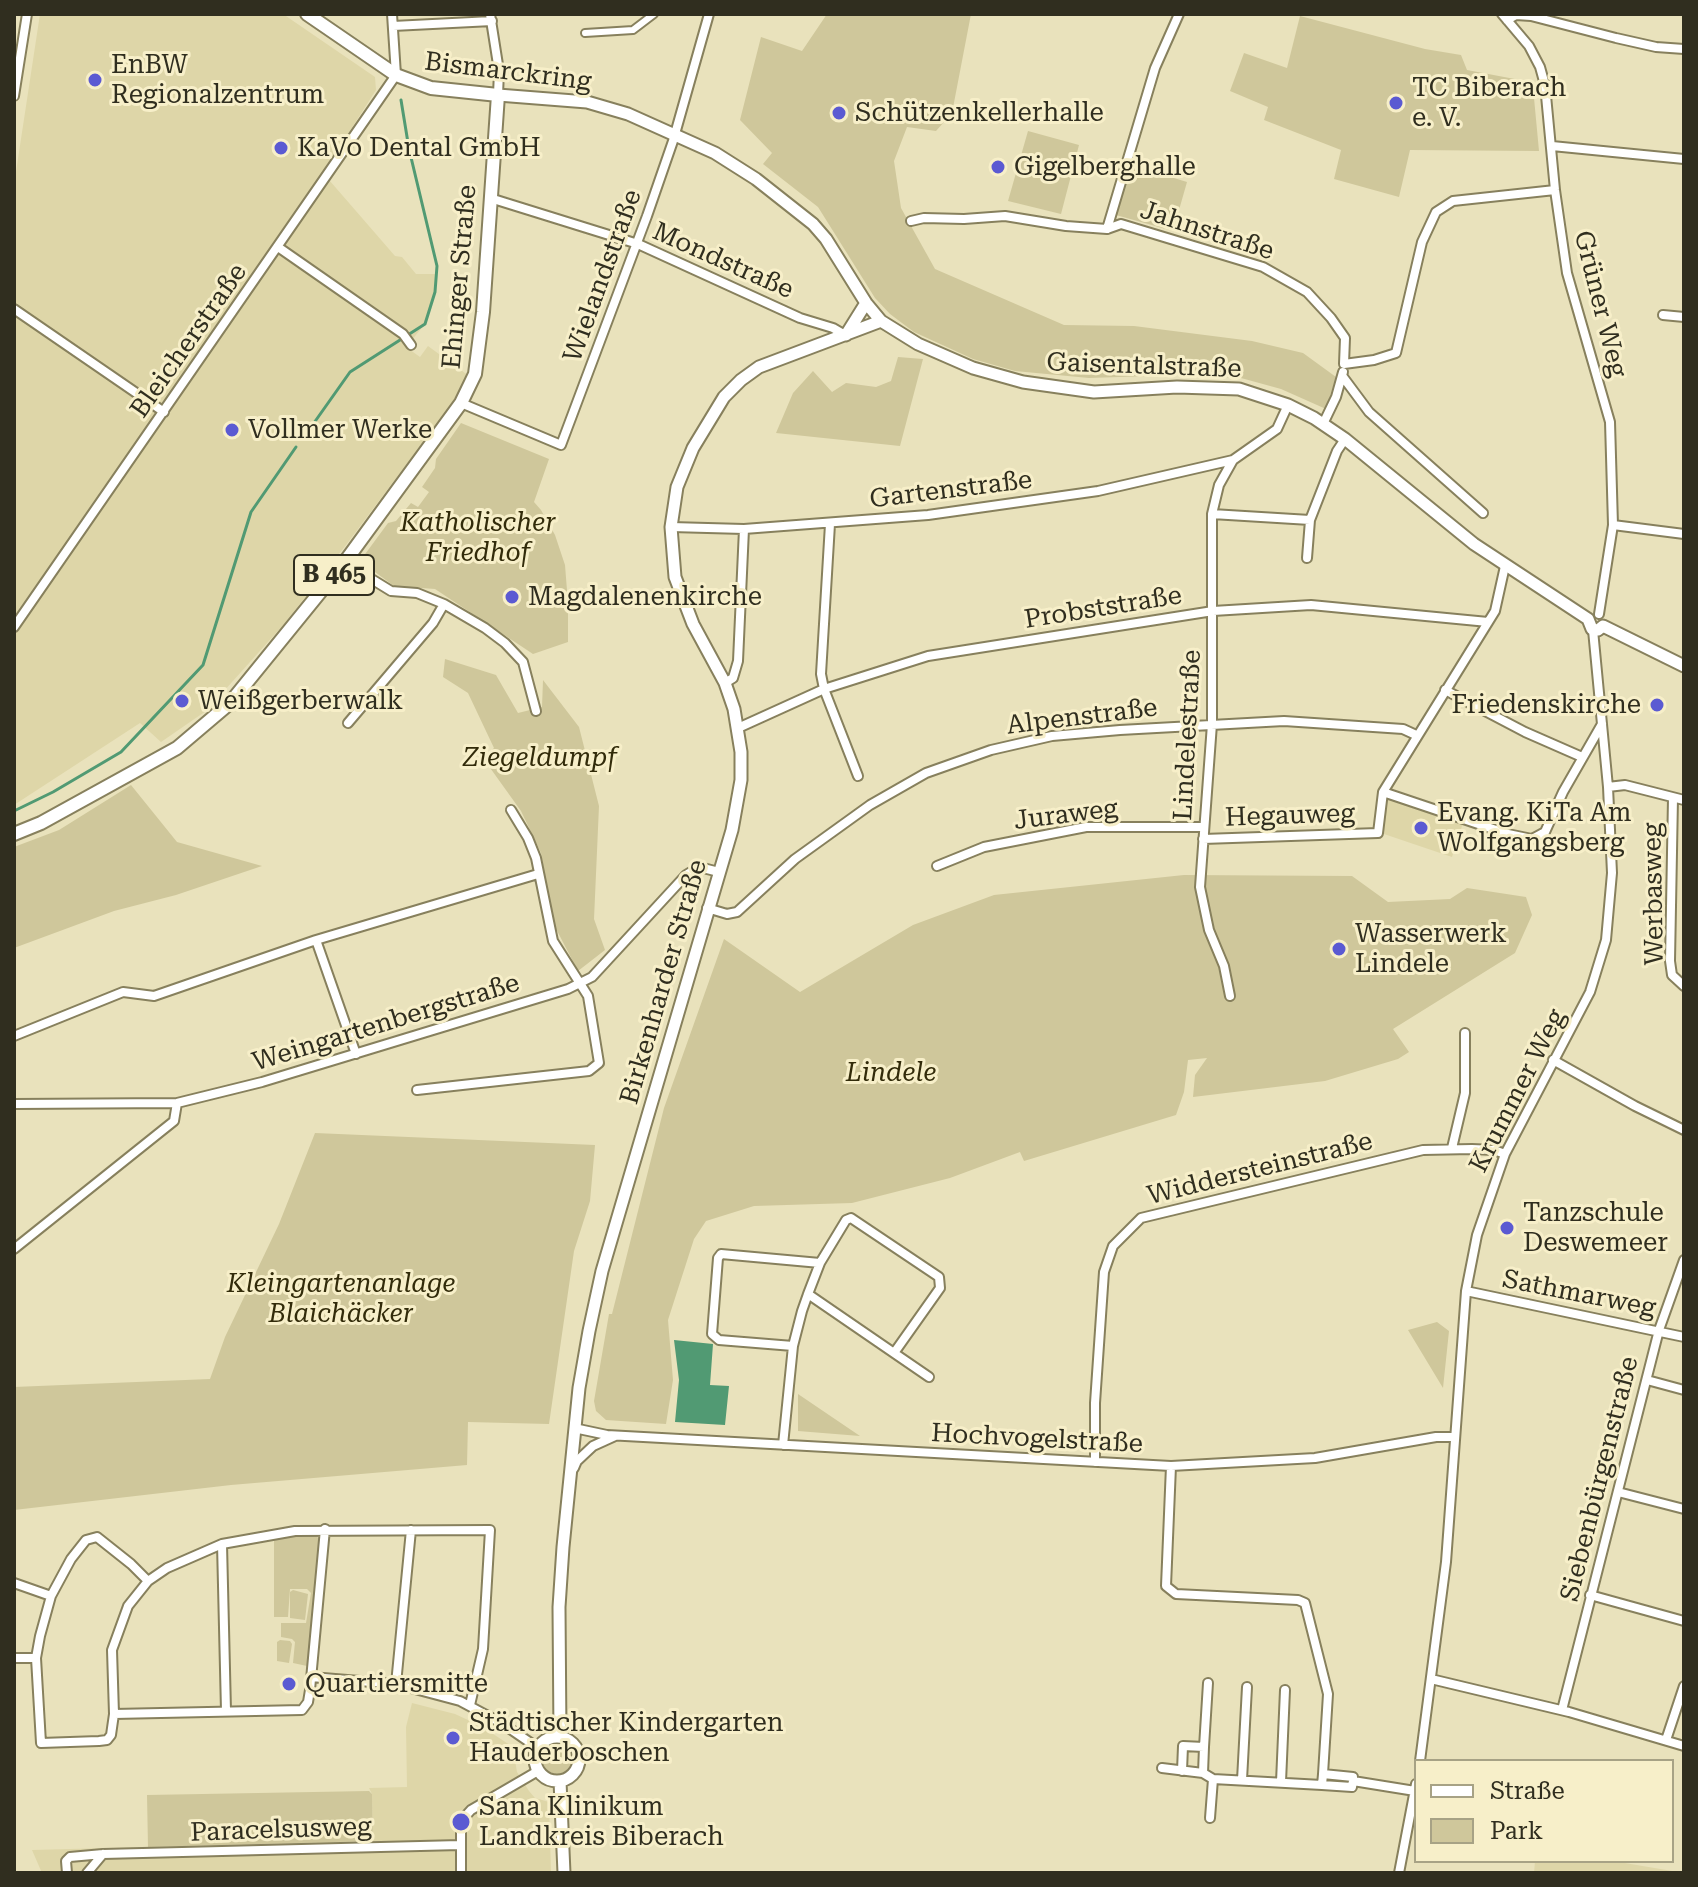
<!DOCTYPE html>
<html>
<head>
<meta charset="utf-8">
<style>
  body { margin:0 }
  #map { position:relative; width:1698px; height:1887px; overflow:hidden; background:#e9e2bc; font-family:"Roboto Serif",serif }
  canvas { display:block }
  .frame { position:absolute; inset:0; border:16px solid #302e1f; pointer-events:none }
  .legend { position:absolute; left:1414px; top:1759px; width:260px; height:104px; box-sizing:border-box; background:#f7efc9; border:2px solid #a7a285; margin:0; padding:10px 14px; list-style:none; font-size:24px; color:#302e1f }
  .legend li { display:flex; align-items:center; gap:16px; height:40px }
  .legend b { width:40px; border:2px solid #a7a285 }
</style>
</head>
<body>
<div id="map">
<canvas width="1698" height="1887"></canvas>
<div class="frame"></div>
<ul class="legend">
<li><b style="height:10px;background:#fff"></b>Straße</li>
<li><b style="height:22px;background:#cfc79b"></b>Park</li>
</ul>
</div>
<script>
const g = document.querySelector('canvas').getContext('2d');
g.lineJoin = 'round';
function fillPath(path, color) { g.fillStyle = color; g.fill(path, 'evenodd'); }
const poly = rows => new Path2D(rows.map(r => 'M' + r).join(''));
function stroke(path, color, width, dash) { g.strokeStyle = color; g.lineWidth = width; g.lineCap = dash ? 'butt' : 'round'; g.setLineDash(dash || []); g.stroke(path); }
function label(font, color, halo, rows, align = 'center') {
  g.font = font + ' "Roboto Serif",serif'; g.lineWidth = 6; g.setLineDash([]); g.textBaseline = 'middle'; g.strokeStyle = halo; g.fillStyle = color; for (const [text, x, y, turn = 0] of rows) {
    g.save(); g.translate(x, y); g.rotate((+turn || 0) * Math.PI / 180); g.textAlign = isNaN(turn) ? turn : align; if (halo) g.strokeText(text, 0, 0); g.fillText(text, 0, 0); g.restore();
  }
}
fillPath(poly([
  [40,14,283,14,375,77,376,90,323,173,395,256,402,257,416,274,435,274,435,292,425,324,406,347,420,357,428,346,469,376,447,410,346,545,285,623,206,711,161,742,140,723,14,805,14,185],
  [1385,796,1463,823,1452,857,1381,833],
  [412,1703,455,1714,481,1726,516,1749,515,1760,517,1772,529,1791,535,1798,549,1802,551,1873,42,1873,32,1850,373,1841,372,1794,369,1788,407,1787,406,1727],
  [1535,1861,1613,1861,1684,1873,1534,1873]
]), '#ded6a8');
fillPath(poly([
  [827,14,971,14,952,113,936,131,907,127,894,161,901,208,935,269,1064,325,1134,326,1252,341,1303,353,1336,377,1326,409,1281,389,1241,378,1179,375,1089,378,1015,371,973,359,914,332,890,314,875,298,818,207,763,164,772,153,740,120,761,37,802,51],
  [1300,16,1425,49,1461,55,1467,70,1520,80,1534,98,1539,151,1410,150,1399,197,1334,179,1341,150,1264,120,1268,107,1230,91,1244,53,1287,68],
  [1028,131,1079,145,1061,214,1008,201],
  [1131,165,1187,182,1173,231,1116,215],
  [898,357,923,359,900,446,776,433,793,393,813,371,832,392,846,383,876,387,891,381],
  [461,423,549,459,534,502,541,510,555,535,565,565,568,603,568,642,533,654,435,589,394,586,360,561,388,523,396,521,411,503,418,507,429,492,422,487,435,468,436,459],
  [445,659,496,675,518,713,542,707,543,680,579,727,599,806,594,919,605,950,578,971,553,923,541,853,521,811,483,758,494,748,468,693,443,677],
  [131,785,177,842,262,866,176,895,114,911,14,948,14,847,59,830],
  [1184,875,1352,876,1388,902,1450,899,1467,888,1526,897,1532,915,1515,953,1393,1029,1409,1052,1398,1059,1325,1081,1193,1097,1195,1075,1207,1058,1188,1060,1184,1092,1176,1115,1024,1161,1020,1152,950,1178,852,1203,754,1206,706,1221,694,1239,668,1320,673,1380,666,1424,606,1420,596,1411,594,1401,609,1314,612,1314,664,1108,724,939,800,992,913,925,994,895],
  [315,1133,595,1145,590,1201,574,1251,549,1424,468,1422,467,1465,231,1485,14,1510,14,1387,210,1379,225,1337,279,1224],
  [1437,1322,1449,1331,1443,1388,1408,1330],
  [798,1394,860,1436,798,1431],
  [313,1532,320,1540,307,1666,293,1663,295,1642,292,1639,281,1637,281,1623,306,1623,311,1593,307,1589,290,1589,288,1617,274,1617,274,1538],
  [293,1590,308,1594,305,1620,290,1618,290,1592],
  [280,1640,290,1641,292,1644,289,1663,277,1661,277,1642],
  '542 1758a16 16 0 1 1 32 0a16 16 0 1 1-32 0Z',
  [369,1791,372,1794,373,1841,148,1847,147,1795]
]), '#cfc79b');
fillPath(poly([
  [674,1340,713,1344,710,1385,729,1386,725,1425,675,1422,679,1380]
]), '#519a73');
stroke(poly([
  [304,437,350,372,425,324,435,292,437,266,409,149,401,100],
  [14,811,53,792,121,752,203,665,251,512,296,447]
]), '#519a73', 3);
const pedestrian = poly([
  [585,33,633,30,654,14]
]);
const minor = poly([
  [490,14,499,71,498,95],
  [1502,14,1529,46,1540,67,1545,85,1555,190,1567,273,1610,422,1613,525,1599,614],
  [1507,20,1516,15,1531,16,1616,38,1656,47,1684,49],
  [393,26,492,21],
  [14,96,27,14],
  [1552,146,1684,159],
  [490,198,638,244,800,318,833,328,845,335],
  [911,221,924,218,964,219,1005,216,1066,226,1107,229,1121,224,1263,267,1307,292,1331,318,1345,338,1344,364,1374,360,1396,353,1422,242,1436,212,1453,201,1555,190],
  [1107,229,1155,68,1179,14],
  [278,247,403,334,411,345],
  [14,309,164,412],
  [1663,315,1684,317],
  [1343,377,1369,412,1483,513],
  [461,403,561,445,647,216,673,141,709,14],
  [1323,424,1336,397,1343,372],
  [1212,514,1310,520,1337,451,1345,439],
  [830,524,821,674,824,689,858,776],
  [1613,525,1684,534],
  [671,527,744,529,928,515,1098,491,1233,460],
  [1307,558,1310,520],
  [347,559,365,575,391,591,417,593,444,604,485,628,505,643,523,662,536,711],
  [14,627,396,75,392,14],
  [725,683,733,678,738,661,744,529],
  [1445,690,1525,732,1582,757],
  [348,723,433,623,444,604],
  [738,728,824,689,928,656,1213,611,1311,605,1488,622],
  [1608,787,1625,785,1684,800],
  [1383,792,1508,834,1532,839,1545,832,1563,792,1602,724],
  [1673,798,1670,961,1672,975,1684,986],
  [1203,839,1378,833,1383,792,1495,611,1505,566],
  [937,866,984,847,1086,827,1204,827],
  [707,908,727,914,737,912,795,859,870,805,926,773,991,750,1052,736,1120,730,1284,721,1403,729,1416,735],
  [316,940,356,1054],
  [1230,996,1224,966,1209,930,1200,887,1212,724,1212,514,1219,485,1233,460,1277,429,1288,405],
  [14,1036,123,992,154,996,316,940,538,874],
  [1553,1060,1635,1106,1684,1130],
  [417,1090,589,1071,599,1063,588,996,553,941,536,858,528,838,511,810],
  [14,1104,177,1103,262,1082,568,989,592,977,686,875,699,867,719,872],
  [1452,1148,1465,1093,1465,1033],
  [14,1249,174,1121,177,1103],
  [1466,1291,1684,1337],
  [793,1346,719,1340,712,1334,718,1258,721,1254,820,1263],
  [894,1353,929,1377],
  [1647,1380,1684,1390],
  [574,1428,607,1435,1171,1466,1315,1458,1436,1437,1454,1437],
  [783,1445,793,1346,802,1311,808,1294,820,1263,846,1220,851,1218,939,1277,940,1288,894,1353,808,1294],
  [1095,1462,1095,1403,1104,1272,1113,1246,1141,1218,1423,1150,1472,1149,1494,1150,1505,1154],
  [1171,1466,1166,1586,1176,1594,1298,1600,1305,1603,1328,1694,1323,1774],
  [574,1468,577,1461,593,1446,615,1436],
  [1618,1492,1684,1509],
  [222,1544,226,1711],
  [148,1581,131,1564,97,1537,86,1540,71,1559,51,1596,40,1636,36,1658,41,1743,99,1741,107,1740,111,1735,114,1714,112,1650,128,1606,148,1581,167,1568,222,1544,295,1531,490,1530,483,1649,470,1705],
  [14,1583,51,1596],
  [1590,1595,1684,1621],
  [14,1658,36,1658],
  [311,1677,396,1684,460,1701,503,1724,538,1748],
  [1431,1679,1569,1712,1684,1746],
  [396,1684,411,1530],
  [1562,1710,1659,1330,1684,1260],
  [114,1714,302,1710,308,1702,310,1690,325,1529],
  [1666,1740,1684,1686],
  [1204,1747,1208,1683],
  [1420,1761,1446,1562,1466,1291,1477,1235,1505,1154,1590,992,1606,940,1612,873,1608,787,1593,630],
  [1162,1768,1203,1773,1213,1779,1322,1785,1323,1774,1353,1777,1353,1781,1415,1791],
  [1182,1771,1183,1746,1204,1747,1203,1773],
  [1242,1780,1247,1687],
  [1281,1782,1285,1690],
  [1322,1785,1352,1787,1353,1781],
  [1210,1818,1213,1779],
  [67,1873,66,1861,70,1857,103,1854,460,1845],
  [87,1873,103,1854],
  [461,1873,461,1821,471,1810,538,1771],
  [1399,1873,1416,1784]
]);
const secondary = poly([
  [498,95,587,102,628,114,715,153,756,179,813,224,826,239,866,303,881,321,918,344,973,368,1023,382,1094,392,1177,387,1239,389,1288,405,1314,418,1345,439,1474,544,1588,619,1592,629,1598,630,1603,626,1684,666],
  [846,335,866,303],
  '535 1759a22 22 0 1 1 44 0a22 22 0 1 1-44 0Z',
  [560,1737,559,1607,563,1547,579,1388,589,1331,602,1271,732,830,741,780,741,752,734,709,725,683,693,624,675,577,671,527,677,487,693,448,724,397,741,380,759,367,881,321],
  [560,1781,564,1873]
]);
const primary = poly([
  [14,834,41,823,177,748,230,703,347,559,461,403,475,374,483,312,498,95,431,88,396,75,307,14]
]);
stroke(pedestrian, '#87805d', 10);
stroke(minor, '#87805d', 12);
stroke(secondary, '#87805d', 15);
stroke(primary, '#87805d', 16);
stroke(pedestrian, '#fff', 6);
stroke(minor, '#fff', 8);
stroke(secondary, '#fff', 11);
stroke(primary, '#fff', 12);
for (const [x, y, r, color] of [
  [95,80,8,"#5b5ad2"],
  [1396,103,8,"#5b5ad2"],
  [839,113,8,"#5b5ad2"],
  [281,148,8,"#5b5ad2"],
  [998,167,8,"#5b5ad2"],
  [232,430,8,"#5b5ad2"],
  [512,597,8,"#5b5ad2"],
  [182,701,8,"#5b5ad2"],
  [1657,705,8,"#5b5ad2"],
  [1421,828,8,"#5b5ad2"],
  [1339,949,8,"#5b5ad2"],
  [1507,1228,8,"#5b5ad2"],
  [289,1684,8,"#5b5ad2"],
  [453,1738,8,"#5b5ad2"],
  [461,1822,10,"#5b5ad2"]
]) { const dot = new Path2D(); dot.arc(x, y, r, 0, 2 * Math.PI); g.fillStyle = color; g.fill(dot); stroke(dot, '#f7efc9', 3); }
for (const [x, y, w] of [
  [334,575,80]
]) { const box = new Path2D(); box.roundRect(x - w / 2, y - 20, w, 40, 6); g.fillStyle = '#f7efc9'; g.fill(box); stroke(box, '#302e1f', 2); }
label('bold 24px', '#302e1f', null, [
  ["B 465",334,575]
]);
label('26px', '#302e1f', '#f7efc9', [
  ["EnBW",111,65],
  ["Regionalzentrum",111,95],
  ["TC Biberach",1412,88],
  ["e. V.",1412,118],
  ["Schützenkellerhalle",855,113],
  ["KaVo Dental GmbH",297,148],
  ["Gigelberghalle",1014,167],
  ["Vollmer Werke",248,430],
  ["Magdalenenkirche",528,597],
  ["Weißgerberwalk",198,701],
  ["Friedenskirche",1641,705,"right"],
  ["Evang. KiTa Am",1437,813],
  ["Wolfgangsberg",1437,843],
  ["Wasserwerk",1355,934],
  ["Lindele",1355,964],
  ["Tanzschule",1523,1213],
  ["Deswemeer",1523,1243],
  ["Quartiersmitte",305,1684],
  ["Städtischer Kindergarten",469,1723],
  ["Hauderboschen",469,1753],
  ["Sana Klinikum",479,1807],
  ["Landkreis Biberach",479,1837]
], 'left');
label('26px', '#302e1f', '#f7efc9', [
  ["Bismarckring",508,72,7],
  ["Jahnstraße",1207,231,18],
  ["Mondstraße",723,261,24],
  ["Wielandstraße",603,276,-70],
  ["Ehinger Straße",460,277,-85],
  ["Grüner Weg",1600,304,76],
  ["Bleicherstraße",189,341,-55],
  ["Gaisentalstraße",1144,366,2],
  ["Gartenstraße",951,490,-7],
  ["Probststraße",1103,608,-9],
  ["Alpenstraße",1082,717,-7],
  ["Lindelestraße",1188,735,-87],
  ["Juraweg",1066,815,-7],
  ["Hegauweg",1290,816,-2],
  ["Werbasweg",1654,894,-91],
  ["Birkenharder Straße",664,982,-74],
  ["Weingartenbergstraße",386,1023,-17],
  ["Krummer Weg",1518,1091,-63],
  ["Widdersteinstraße",1260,1169,-14],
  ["Sathmarweg",1579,1294,11],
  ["Hochvogelstraße",1037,1439,3],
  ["Siebenbürgenstraße",1600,1479,-76],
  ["Paracelsusweg",281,1830,-2]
]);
label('italic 26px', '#322b0a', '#f7efc9', [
  ["Katholischer",478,523],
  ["Friedhof",478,553],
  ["Ziegeldumpf",540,758],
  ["Lindele",891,1073],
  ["Kleingartenanlage",341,1284],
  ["Blaichäcker",341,1314]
]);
</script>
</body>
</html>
